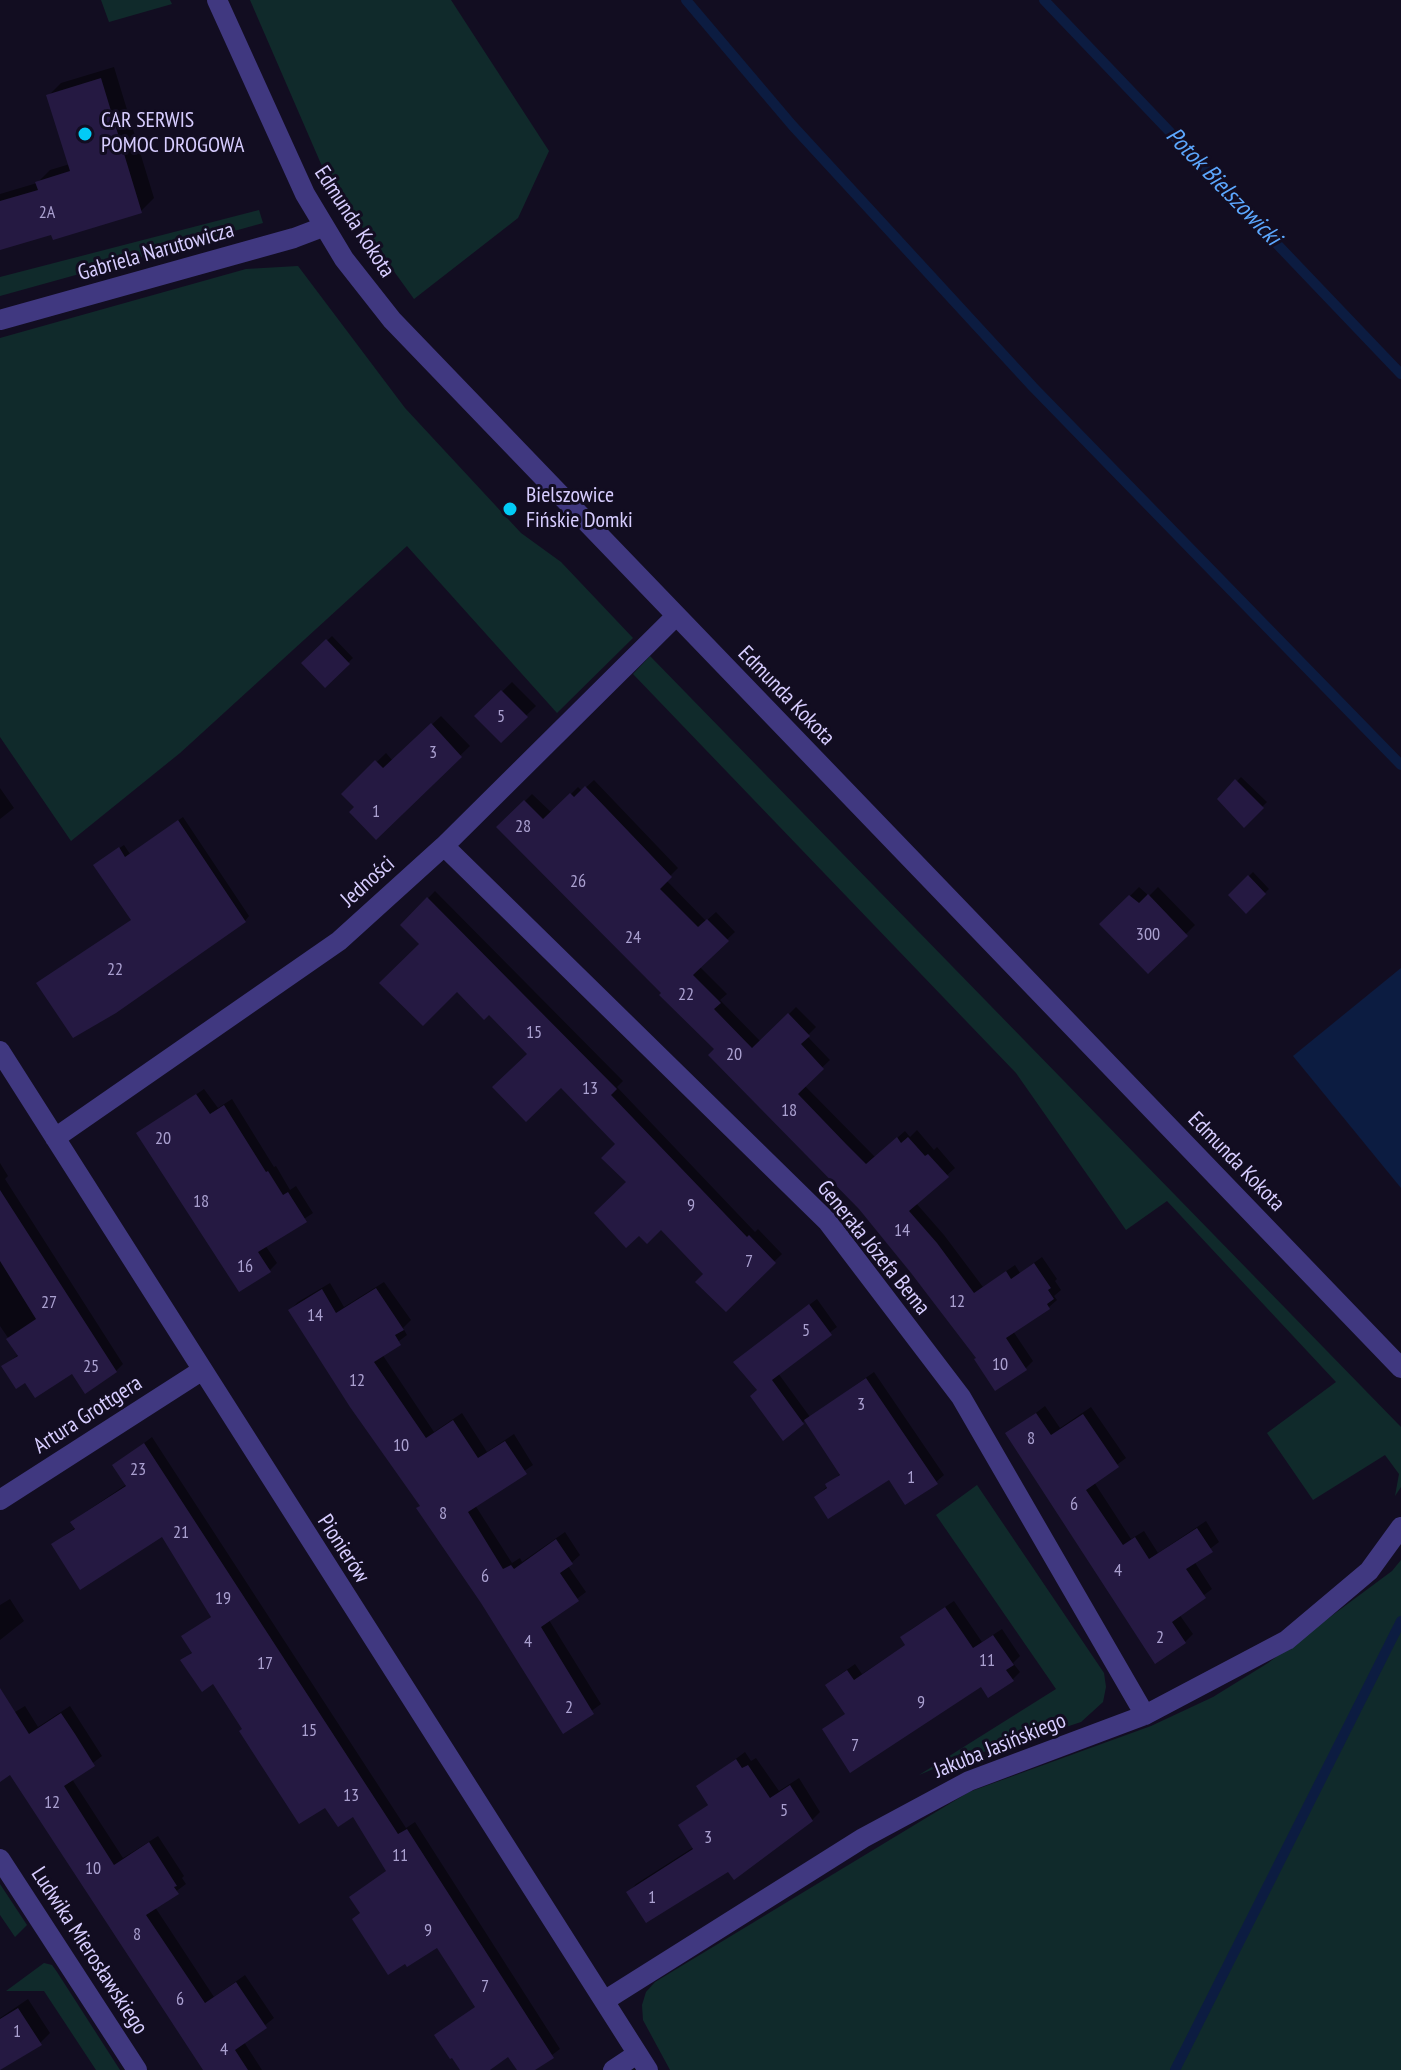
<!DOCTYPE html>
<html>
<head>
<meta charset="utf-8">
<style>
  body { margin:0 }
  canvas { display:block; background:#120d21 }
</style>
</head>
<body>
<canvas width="1401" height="2070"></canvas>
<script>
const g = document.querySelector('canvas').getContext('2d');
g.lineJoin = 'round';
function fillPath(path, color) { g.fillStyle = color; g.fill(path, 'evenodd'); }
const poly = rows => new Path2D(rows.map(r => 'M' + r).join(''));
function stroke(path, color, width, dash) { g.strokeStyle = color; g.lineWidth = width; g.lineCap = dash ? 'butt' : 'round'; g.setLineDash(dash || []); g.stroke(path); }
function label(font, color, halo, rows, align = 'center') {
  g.font = font + ' "PT Sans Narrow",sans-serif'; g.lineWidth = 6; g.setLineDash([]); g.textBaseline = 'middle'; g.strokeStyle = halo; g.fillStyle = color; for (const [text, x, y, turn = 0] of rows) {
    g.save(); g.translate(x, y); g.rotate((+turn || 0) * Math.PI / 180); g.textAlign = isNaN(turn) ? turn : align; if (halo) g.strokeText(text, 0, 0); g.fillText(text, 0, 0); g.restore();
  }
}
fillPath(poly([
  [101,0,170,0,172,4,109,22],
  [250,0,451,0,549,151,518,218,414,299,328,180],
  [259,210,263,223,0,296,0,277],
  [298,266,405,408,521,533,561,562,633,638,557,713,407,546,180,753,71,841,0,737,0,338,246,269],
  [650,656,1401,1427,1401,1487,1395,1496,1399,1474,1385,1455,1313,1500,1267,1433,1336,1382,1167,1201,1126,1230,1016,1073,633,674],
  [977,1485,1104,1673,1106,1687,1103,1702,1081,1722,1024,1741,957,1759,919,1775,1056,1689,936,1515],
  [1401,1560,1401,2070,670,2070,643,2020,642,2005,646,1992,655,1982,969,1792,1151,1726,1213,1697,1268,1663,1392,1571],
  [0,1884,27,1925,15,1937,0,1915],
  [44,1963,52,1965,57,1972,120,2070,96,2070,44,1991,6,1991]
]), '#102a2b');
fillPath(poly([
  [1401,968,1401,1188,1293,1056]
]), '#0c1c41');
fillPath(poly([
  [114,67,154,198,141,211,0,248,0,194,37,183,50,170,70,164,49,95,61,83],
  [332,636,353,658,325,685,304,663],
  [512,682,536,706,501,740,477,716],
  [441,716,470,746,376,837,357,807,344,794,386,753,393,761],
  [1241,777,1267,802,1244,825,1220,799],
  [594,780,678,868,666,880,706,921,716,912,735,932,699,966,727,994,720,1000,761,1042,796,1007,816,1027,807,1036,830,1060,804,1085,875,1157,905,1131,910,1137,917,1130,934,1150,937,1147,955,1168,916,1203,944,1235,983,1287,1015,1265,1020,1273,1042,1257,1057,1279,1055,1281,1061,1290,1054,1296,1057,1300,1049,1307,1013,1331,1033,1361,1025,1369,978,1358,860,1208,664,993,499,827,532,794,552,813,578,787,582,791],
  [0,788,14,808,0,819],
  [183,817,249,916,245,921,133,919,100,861,124,845,130,854],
  [1253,872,1269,889,1246,911,1230,895],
  [1139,887,1149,896,1158,887,1195,925,1148,972,1102,924],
  [435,891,623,1081,617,1087,755,1232,758,1229,782,1254,726,1309,706,1274,628,1182,618,1144,402,925],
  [204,1089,218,1108,232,1099,274,1167,276,1166,290,1190,296,1186,313,1213,265,1245,277,1263,270,1270,139,1134],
  [0,1163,8,1176,5,1179,123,1364,116,1371,73,1371,25,1380,4,1366,19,1354,0,1326],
  [384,1282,411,1320,403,1328,407,1335,382,1354,434,1432,462,1413,487,1452,514,1434,533,1465,475,1505,512,1563,520,1558,522,1562,565,1532,580,1555,568,1566,586,1592,549,1620,601,1704,564,1731,422,1505,290,1310,298,1302,330,1283,344,1307],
  [817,1299,837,1327,778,1373,810,1417,874,1372,944,1475,936,1482,889,1478,816,1497,841,1473,806,1419,802,1423,759,1389,742,1356],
  [1045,1406,1060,1428,1091,1407,1126,1458,1094,1482,1131,1539,1144,1531,1158,1553,1206,1521,1219,1542,1194,1561,1212,1589,1179,1614,1193,1634,1185,1642,1008,1434],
  [152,1437,406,1828,415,1822,560,2049,532,2070,519,2070,509,2055,486,2070,463,2070,437,2035,477,2006,438,1945,362,1911,388,1870,353,1814,325,1805,244,1729,214,1681,183,1661,193,1651,184,1637,212,1616,162,1534,53,1544,76,1527,73,1522,81,1515,127,1484,114,1466],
  [10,1599,24,1621,0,1640,0,1605],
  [954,1601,982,1642,1002,1629,1020,1656,1013,1663,1020,1672,1013,1679,982,1684,824,1730,847,1713,828,1685,835,1678,855,1664,862,1674,907,1644,902,1638,910,1630],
  [25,1706,38,1727,70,1706,102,1756,72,1779,123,1858,158,1836,184,1876,182,1878,186,1884,155,1907,214,1997,245,1975,274,2018,244,2042,262,2070,205,2070,0,1756,0,1721],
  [745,1752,751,1761,756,1758,779,1791,799,1778,820,1812,812,1820,728,1869,628,1893,636,1884,694,1847,680,1825,709,1804,698,1787],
  [28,1999,50,2033,40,2043,0,2066,0,2018]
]), '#0007');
stroke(poly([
  [686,0,792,125,1033,387,1401,765],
  [1044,0,1401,374],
  [1175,2070,1401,1621]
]), '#0c1c41', 10);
fillPath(poly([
  [101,78,142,213,53,240,51,235,0,250,0,201,38,190,35,182,70,171,46,95],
  [326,639,350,664,325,688,301,663],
  [501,690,528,717,501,743,474,716],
  [431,723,462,757,376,840,349,812,354,807,341,794,375,760,383,768],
  [1235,779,1264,808,1244,828,1217,799],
  [585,786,672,877,660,889,698,927,707,919,729,941,693,975,721,1003,714,1009,752,1048,788,1013,810,1036,801,1044,824,1069,798,1094,846,1144,866,1164,897,1137,901,1143,908,1137,925,1156,928,1154,949,1177,909,1211,937,1243,974,1293,1006,1271,1011,1279,1034,1263,1051,1288,1048,1290,1054,1299,1047,1304,1050,1309,1006,1338,1027,1370,995,1391,974,1359,976,1358,911,1273,859,1209,708,1055,714,1049,659,995,661,993,496,827,524,800,543,819,570,793,574,797],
  [178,820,246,922,116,1013,73,1038,36,983,131,920,93,865,119,847,125,857],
  [1248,875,1266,894,1246,914,1228,895],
  [1148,894,1188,936,1148,974,1099,924,1129,895,1139,903],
  [427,897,617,1089,611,1095,747,1237,749,1235,776,1263,726,1312,695,1282,703,1274,661,1230,647,1244,639,1236,626,1248,594,1213,626,1182,601,1158,615,1144,561,1088,526,1122,492,1087,527,1054,489,1015,484,1020,457,992,423,1026,379,983,419,944,400,925],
  [196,1094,210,1114,224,1105,266,1172,268,1171,283,1195,288,1192,307,1222,258,1252,271,1272,239,1292,136,1133],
  [0,1190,117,1372,85,1394,72,1374,35,1398,25,1383,16,1389,1,1366,18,1356,6,1339,36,1319,0,1261],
  [376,1288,404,1330,395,1335,401,1345,374,1362,426,1438,453,1420,478,1458,505,1441,527,1474,468,1512,503,1569,511,1565,514,1569,556,1539,573,1564,560,1573,579,1601,541,1627,594,1714,563,1734,481,1603,416,1508,420,1506,350,1407,288,1310,322,1289,336,1313],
  [809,1304,832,1335,772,1380,804,1424,783,1441,750,1396,757,1390,733,1362],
  [866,1378,938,1484,905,1505,889,1480,828,1519,814,1497,827,1488,825,1484,840,1475,804,1420],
  [1036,1413,1051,1435,1083,1414,1119,1467,1086,1490,1123,1545,1135,1537,1149,1559,1197,1528,1213,1552,1186,1569,1206,1598,1172,1622,1186,1643,1155,1664,1005,1433],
  [144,1443,398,1834,407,1829,554,2058,535,2070,517,2070,508,2057,490,2070,460,2070,452,2058,450,2059,434,2035,475,2007,437,1948,407,1967,405,1964,388,1975,352,1919,360,1913,349,1897,386,1871,353,1817,338,1827,325,1808,299,1824,239,1731,242,1729,213,1684,202,1692,180,1660,192,1653,181,1636,211,1617,162,1537,80,1590,51,1544,75,1529,70,1522,126,1486,112,1465],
  [945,1607,973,1648,993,1635,1014,1665,1006,1670,1014,1681,988,1698,981,1687,850,1773,822,1729,845,1714,825,1685,847,1670,854,1680,905,1645,900,1637],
  [0,1688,29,1734,61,1713,75,1734,95,1766,64,1786,114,1865,149,1842,177,1886,174,1887,179,1894,146,1915,205,2003,236,1982,267,2028,235,2050,248,2070,203,2070,10,1775,0,1782],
  [736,1759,742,1768,748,1765,770,1798,790,1785,813,1821,734,1880,728,1872,646,1923,626,1892,693,1849,678,1825,708,1805,696,1786],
  [18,2008,42,2045,0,2070,0,2019]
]), '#251942');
stroke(poly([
  [217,0,305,194,344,259,392,320,1401,1368],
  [0,320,294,238,323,227],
  [444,846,827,1221,961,1397,1145,1715],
  [0,1051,648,2070],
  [55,1138,339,941,444,846,676,616],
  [0,1500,201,1371],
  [0,1859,137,2070],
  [604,2001,863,1838,969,1781,1145,1715,1287,1640,1369,1571,1401,1527],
  [613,2070,637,2054]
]), '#403880', 20);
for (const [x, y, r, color] of [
  [85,134,8,"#02cbf6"],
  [510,509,8,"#02cbf6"]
]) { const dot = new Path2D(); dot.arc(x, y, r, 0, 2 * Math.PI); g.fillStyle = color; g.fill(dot); stroke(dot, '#120d21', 3); }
label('18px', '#aaa0d0', null, [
  ["2A",47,213],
  ["5",501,717],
  ["3",433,753],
  ["1",376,812],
  ["28",523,827],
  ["26",578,882],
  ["300",1148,935],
  ["24",633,938],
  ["22",115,970],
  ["22",686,995],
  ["15",534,1033],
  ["20",734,1055],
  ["13",590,1089],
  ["18",789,1111],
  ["20",163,1139],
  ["18",201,1202],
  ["9",691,1206],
  ["14",902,1231],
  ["7",749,1262],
  ["16",245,1267],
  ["12",957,1302],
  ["27",49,1303],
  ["14",315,1316],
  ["5",806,1331],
  ["10",1000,1365],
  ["25",91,1367],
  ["12",357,1381],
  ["3",861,1405],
  ["8",1031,1439],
  ["10",401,1446],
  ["23",138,1470],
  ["1",911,1478],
  ["6",1074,1505],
  ["8",443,1514],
  ["21",181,1533],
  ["4",1118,1571],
  ["6",485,1577],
  ["19",223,1599],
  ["2",1160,1638],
  ["4",528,1642],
  ["11",987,1661],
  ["17",265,1664],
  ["9",921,1703],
  ["2",569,1708],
  ["15",309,1731],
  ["7",855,1746],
  ["13",351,1796],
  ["12",52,1803],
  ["5",784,1811],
  ["3",708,1838],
  ["11",400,1856],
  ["10",93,1869],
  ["1",652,1898],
  ["9",428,1931],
  ["8",137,1935],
  ["7",485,1987],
  ["6",180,2000],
  ["1",17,2032],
  ["4",224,2050]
]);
label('22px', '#d7cdff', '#120d21', [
  ["CAR SERWIS",101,121],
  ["POMOC DROGOWA",101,146],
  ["Bielszowice",526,496],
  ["Fińskie Domki",526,521]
], 'left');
label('22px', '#d7cdff', '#120d21', [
  ["Edmunda Kokota",354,222,57],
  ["Gabriela Narutowicza",156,252,-16],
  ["Edmunda Kokota",786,696,46],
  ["Jedności",368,882,-42],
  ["Edmunda Kokota",1236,1162,46],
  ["Generała Józefa Bema",873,1248,51],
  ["Artura Grottgera",88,1415,-33],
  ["Pionierów",343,1549,57],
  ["Jakuba Jasińskiego",1000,1746,-22],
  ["Ludwika Mierosławskiego",89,1951,57]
]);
label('italic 24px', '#5ca7fe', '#120d21', [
  ["Potok Bielszowicki",1223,187,46]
]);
</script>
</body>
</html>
